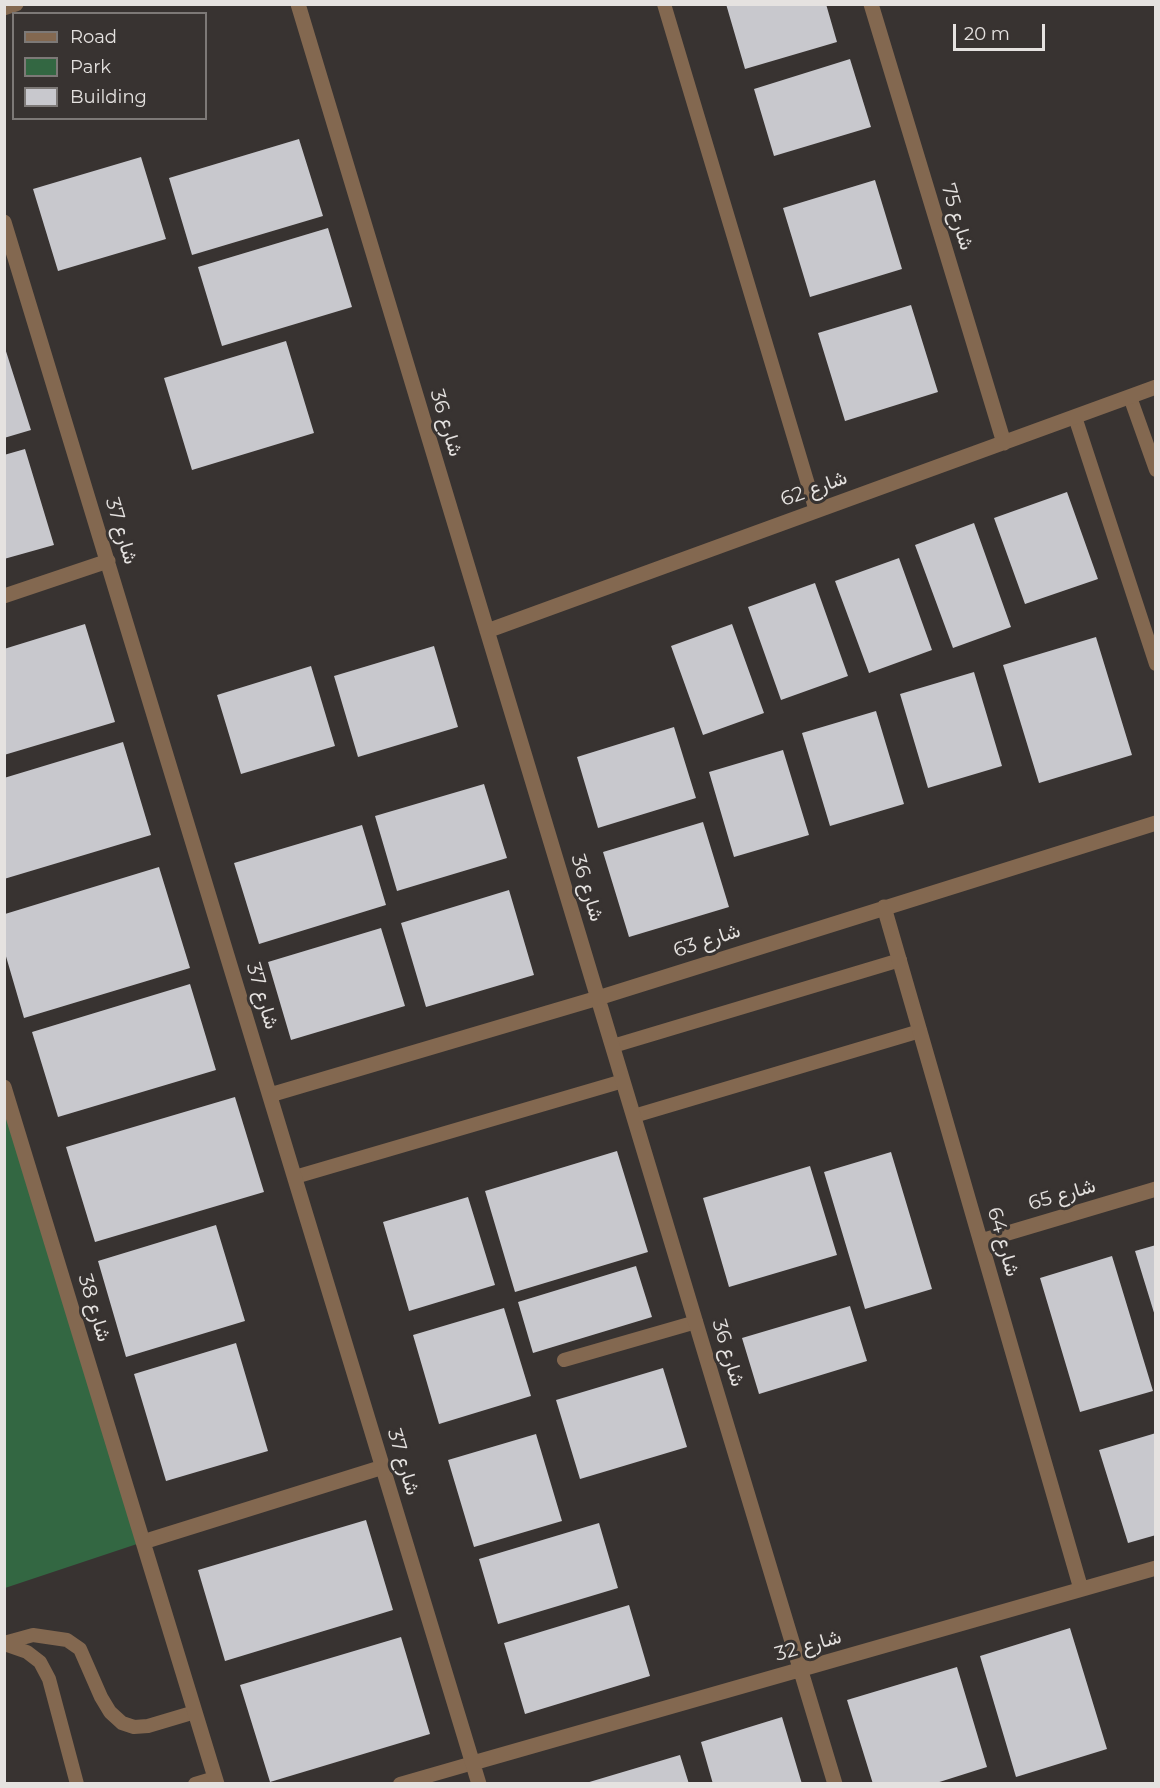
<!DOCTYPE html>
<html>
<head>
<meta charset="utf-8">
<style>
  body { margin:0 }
  #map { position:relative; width:1160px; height:1788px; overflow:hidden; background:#383331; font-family:Montserrat,sans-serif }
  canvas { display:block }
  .frame { position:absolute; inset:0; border:6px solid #e5e2e0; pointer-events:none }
  .legend { position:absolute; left:12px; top:12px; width:195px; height:108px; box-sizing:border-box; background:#383331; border:2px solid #7d7977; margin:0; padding:8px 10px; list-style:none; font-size:18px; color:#e5e2e0 }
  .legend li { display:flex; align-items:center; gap:12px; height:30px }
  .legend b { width:30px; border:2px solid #7d7977 }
  .scale { position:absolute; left:953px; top:24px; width:92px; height:27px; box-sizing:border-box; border:3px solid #e5e2e0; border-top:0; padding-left:8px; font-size:18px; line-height:21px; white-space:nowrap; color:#e5e2e0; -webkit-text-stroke:4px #383331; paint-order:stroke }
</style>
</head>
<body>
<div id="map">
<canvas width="1160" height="1788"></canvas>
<div class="frame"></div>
<ul class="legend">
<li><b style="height:8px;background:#836850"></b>Road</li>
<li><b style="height:16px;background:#336742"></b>Park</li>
<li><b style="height:16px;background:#c8c8cd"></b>Building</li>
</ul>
<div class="scale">20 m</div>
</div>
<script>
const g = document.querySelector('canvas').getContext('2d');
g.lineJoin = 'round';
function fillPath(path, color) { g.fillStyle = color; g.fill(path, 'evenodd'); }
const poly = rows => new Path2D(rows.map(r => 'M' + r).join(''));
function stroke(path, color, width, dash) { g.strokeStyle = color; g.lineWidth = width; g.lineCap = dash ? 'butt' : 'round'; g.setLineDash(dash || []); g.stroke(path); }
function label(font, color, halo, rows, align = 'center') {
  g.font = font + ' Montserrat,Vazirmatn,sans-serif'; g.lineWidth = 6; g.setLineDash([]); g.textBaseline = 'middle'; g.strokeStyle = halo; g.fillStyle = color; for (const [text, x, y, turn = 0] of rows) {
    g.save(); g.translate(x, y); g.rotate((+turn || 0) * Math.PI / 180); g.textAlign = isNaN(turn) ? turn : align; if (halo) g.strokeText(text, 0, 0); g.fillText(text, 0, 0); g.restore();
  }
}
fillPath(poly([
  [4,1087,143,1542,5,1588,4,1588]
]), '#336742');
fillPath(poly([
  [726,4,826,4,837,42,745,69],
  [850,59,871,127,774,156,754,89],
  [299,139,323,216,192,255,169,178],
  [141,157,166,239,58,271,33,189],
  [875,180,902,269,810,297,783,208],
  [328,228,352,307,222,346,198,267],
  [911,305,938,392,845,421,818,333],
  [286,341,314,433,192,470,164,378],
  [4,345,31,430,4,438],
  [25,449,54,545,4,559,4,455],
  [1067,492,1098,579,1025,604,994,518],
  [974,523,1011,627,953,648,915,545],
  [899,558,932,650,869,673,835,581],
  [815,583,848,676,781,700,748,607],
  [85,624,115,722,4,755,4,649],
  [732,624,764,713,703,735,671,646],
  [1096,637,1132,755,1039,783,1003,665],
  [434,646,458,727,358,757,334,676],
  [311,666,335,746,241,774,217,695],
  [974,672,1002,766,928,788,900,694],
  [876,711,904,804,830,826,802,733],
  [674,727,696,798,598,828,577,757],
  [123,742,151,835,4,879,4,778],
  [783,750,809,835,734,857,709,772],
  [484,784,507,858,397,891,375,816],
  [703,822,729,907,629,937,603,852],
  [362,825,386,905,259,944,234,863],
  [159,867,190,968,24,1018,5,953,5,914],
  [509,890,534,975,426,1007,401,923],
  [381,928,405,1006,291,1040,268,962],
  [190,984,216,1070,58,1117,32,1032],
  [235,1097,264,1192,95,1242,66,1147],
  [617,1151,648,1252,515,1292,485,1191],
  [891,1152,932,1289,865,1309,824,1172],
  [810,1166,837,1255,729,1287,703,1198],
  [468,1197,495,1285,409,1311,383,1222],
  [216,1225,245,1321,126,1357,98,1261],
  [1156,1245,1156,1316,1155,1316,1135,1251],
  [1112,1256,1153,1391,1080,1412,1040,1278],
  [636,1266,652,1317,533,1353,518,1302],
  [850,1306,867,1361,759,1394,742,1338],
  [504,1308,531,1396,439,1424,413,1335],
  [236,1343,268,1451,166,1481,134,1374],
  [663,1368,687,1447,580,1479,556,1400],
  [1156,1433,1156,1535,1128,1543,1099,1450],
  [536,1434,562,1521,474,1547,448,1460],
  [366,1520,393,1610,225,1661,198,1570],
  [599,1523,618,1588,498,1624,479,1559],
  [629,1605,650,1676,525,1714,504,1643],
  [1070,1628,1107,1749,1016,1777,980,1656],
  [401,1637,430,1734,270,1782,240,1685],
  [957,1667,987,1767,933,1784,873,1784,847,1700],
  [782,1717,802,1784,713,1784,701,1742],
  [680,1755,689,1784,586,1784,586,1783]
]), '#c8c8cd');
stroke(poly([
  [664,4,816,511],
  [1130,397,1156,470],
  [1075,417,1156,664],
  [613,1046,900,960],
  [634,1116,920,1031],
  [295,1177,623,1081],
  [564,1360,696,1322],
  [4,1643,33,1635,67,1640,80,1649,101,1697,110,1712,122,1723,134,1727,148,1726,195,1712],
  [4,1644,27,1652,40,1662,49,1679,77,1784],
  [195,1784,215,1778],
  [400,1784,473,1763]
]), '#836850', 14);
stroke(poly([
  [298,4,835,1784],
  [871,4,1004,443],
  [4,8,16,4],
  [4,222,479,1784],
  [4,596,108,561],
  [487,631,1156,387],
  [884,907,1081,1589],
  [4,1087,217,1784],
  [270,1095,598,998,1156,823],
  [981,1241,1156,1189],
  [143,1542,383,1467],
  [473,1763,1156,1568]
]), '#836850', 15);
label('20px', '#e5e2e0', '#383331', [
  ["شارع 75",957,217,73],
  ["شارع 36",446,423,73],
  ["شارع 62",814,489,-20],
  ["شارع 37",121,531,73],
  ["شارع 36",587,888,73],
  ["شارع 63",707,941,-18],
  ["شارع 37",262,996,73],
  ["شارع 65",1062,1195,-16],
  ["شارع 64",1003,1242,74],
  ["شارع 38",94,1308,73],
  ["شارع 36",728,1353,73],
  ["شارع 37",403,1462,73],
  ["شارع 32",808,1646,-16]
]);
</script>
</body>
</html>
